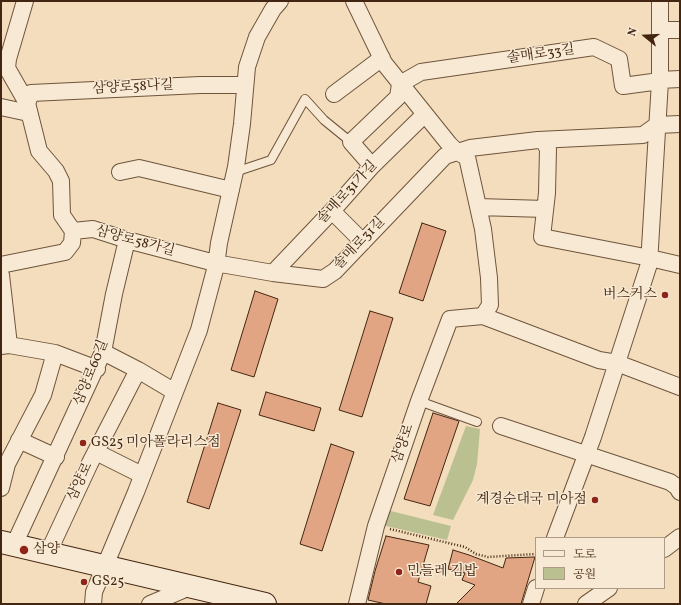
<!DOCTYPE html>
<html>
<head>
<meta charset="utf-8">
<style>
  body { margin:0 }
  #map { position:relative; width:681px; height:605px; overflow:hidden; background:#f3ddbc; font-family:Vollkorn,"Noto Serif KR",serif }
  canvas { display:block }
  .frame { position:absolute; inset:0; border:2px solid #432611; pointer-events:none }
  .legend { position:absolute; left:535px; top:537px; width:130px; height:52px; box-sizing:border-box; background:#f7e9d3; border:1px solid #af9b85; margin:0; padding:5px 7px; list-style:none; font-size:12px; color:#432611 }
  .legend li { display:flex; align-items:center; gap:8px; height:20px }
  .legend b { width:20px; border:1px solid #af9b85 }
  .north { position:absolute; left:625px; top:16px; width:40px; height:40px; -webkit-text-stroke:3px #f7e9d3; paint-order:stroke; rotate:288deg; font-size:11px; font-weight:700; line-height:16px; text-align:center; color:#432611 }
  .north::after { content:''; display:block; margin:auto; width:14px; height:18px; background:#432611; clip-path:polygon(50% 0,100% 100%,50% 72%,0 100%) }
</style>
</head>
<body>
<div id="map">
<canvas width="681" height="605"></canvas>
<div class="frame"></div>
<ul class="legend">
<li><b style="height:5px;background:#f7e9d3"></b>도로</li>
<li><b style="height:11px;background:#bbc090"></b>공원</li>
</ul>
<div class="north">N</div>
</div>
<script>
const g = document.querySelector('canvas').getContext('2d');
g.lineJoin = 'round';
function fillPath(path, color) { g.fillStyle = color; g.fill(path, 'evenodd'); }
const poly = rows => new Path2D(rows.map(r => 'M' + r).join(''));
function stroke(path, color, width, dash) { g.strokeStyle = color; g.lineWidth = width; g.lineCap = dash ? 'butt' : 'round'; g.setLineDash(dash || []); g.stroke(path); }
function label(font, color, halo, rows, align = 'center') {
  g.font = font + ' Vollkorn,"Noto Serif KR",serif'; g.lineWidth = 3; g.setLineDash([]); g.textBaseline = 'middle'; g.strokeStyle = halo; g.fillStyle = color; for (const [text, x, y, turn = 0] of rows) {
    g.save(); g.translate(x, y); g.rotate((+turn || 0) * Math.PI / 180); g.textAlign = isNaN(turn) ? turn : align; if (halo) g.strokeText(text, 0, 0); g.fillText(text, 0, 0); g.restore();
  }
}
fillPath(poly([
  [466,426,480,429,477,464,473,480,453,520,433,515],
  [387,510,451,526,447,540,382,525]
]), '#bbc090');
const building = poly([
  [422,223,446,231,423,301,399,293,422,223],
  [255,291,278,299,254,377,231,370,255,291],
  [370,311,393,318,362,417,339,410,370,311],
  [266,392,321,408,314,431,259,415,266,392],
  [218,403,241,410,209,509,187,502,218,403],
  [433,413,459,421,430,506,404,499,433,413],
  [331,444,354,452,322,551,300,544,331,444],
  [386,536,429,545,418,582,431,586,426,604,386,604,368,600,375,571,386,536],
  [453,550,469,555,503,568,506,558,535,557,521,604,456,604,475,585,462,580,465,573,448,569,453,550]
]);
fillPath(building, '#e2a584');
stroke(building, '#432611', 1);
const service = poly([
  [235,172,271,160,305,99,324,120,351,142],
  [419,401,477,422]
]);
const minor = poly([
  [25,1,8,59,7,68,27,103,39,151,56,171,61,181,62,215,73,231],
  [354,1,384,63,449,144,457,152,467,157,483,229,489,278,490,305,483,316],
  [660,30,680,30],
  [660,80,680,79],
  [334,94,382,58],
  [1,107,24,112,31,93,200,85,245,85],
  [543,140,548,149,547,193,542,237,650,258,680,265],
  [372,166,351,142,398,97,400,84,421,72,594,47,619,59,623,86,660,81],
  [120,172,139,168,231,190],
  [478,207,545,209],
  [332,211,363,242],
  [73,231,93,229,127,240,215,263,273,273,323,279,335,271,445,156,470,148,538,140,643,135,657,125,680,124],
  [1,265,65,252,72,243,73,231],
  [273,273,332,211,372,166,425,114],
  [1,275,9,345],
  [1,346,9,345,55,353,97,369],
  [103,352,138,370,175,392],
  [501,426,670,482,677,487,680,492],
  [19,440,56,457],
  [96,452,142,475],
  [1,488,7,464,43,395,55,353],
  [555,538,593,437,649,264,660,81,660,1],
  [14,545,103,352,114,294,127,240],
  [664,549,680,537],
  [48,553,90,463,138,370],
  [93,604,94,592,136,492,199,330,216,266,219,243,236,167,242,124,247,67,257,37,273,9,280,1],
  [150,604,190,587],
  [357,604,376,526,419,401,450,319,483,316,599,360,617,363,680,387],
  [531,604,536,588],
  [586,604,609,588]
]);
const secondary = poly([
  [1,542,265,604]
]);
stroke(service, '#6f543c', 10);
stroke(minor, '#6f543c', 18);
stroke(secondary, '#432611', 24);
stroke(poly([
  [390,529,465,547,476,554,488,557,536,554]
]), '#432611', 2.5, [1, 2]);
stroke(service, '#f7e9d3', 8);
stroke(minor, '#f7e9d3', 16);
stroke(secondary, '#f7e9d3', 22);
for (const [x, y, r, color] of [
  [665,295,4,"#8f2418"],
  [83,443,4,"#8f2418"],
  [595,500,4,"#8f2418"],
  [24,550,5,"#8f2418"],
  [399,572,4,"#8f2418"],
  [84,582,4,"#8f2418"]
]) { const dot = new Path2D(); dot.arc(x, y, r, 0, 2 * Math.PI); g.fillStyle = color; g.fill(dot); stroke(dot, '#f7e9d3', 1.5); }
label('14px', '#432611', '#f7e9d3', [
  ["솔매로33길",541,55,-8],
  ["삼양로58나길",133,88,-3],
  ["솔매로31가길",348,193,-47],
  ["삼양로58가길",135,242,15],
  ["솔매로31길",360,244,-46],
  ["삼양로60길",92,373,-68],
  ["삼양로",404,444,-71],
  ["삼양로",81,482,-65]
]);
label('14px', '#432611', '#f7e9d3', [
  ["버스커스",657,295,"right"],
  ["GS25 미아폴라리스점",91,443],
  ["계경순대국 미아점",587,500,"right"],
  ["삼양",33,550],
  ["민들레 김밥",407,572],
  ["GS25",92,582]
], 'left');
</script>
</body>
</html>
